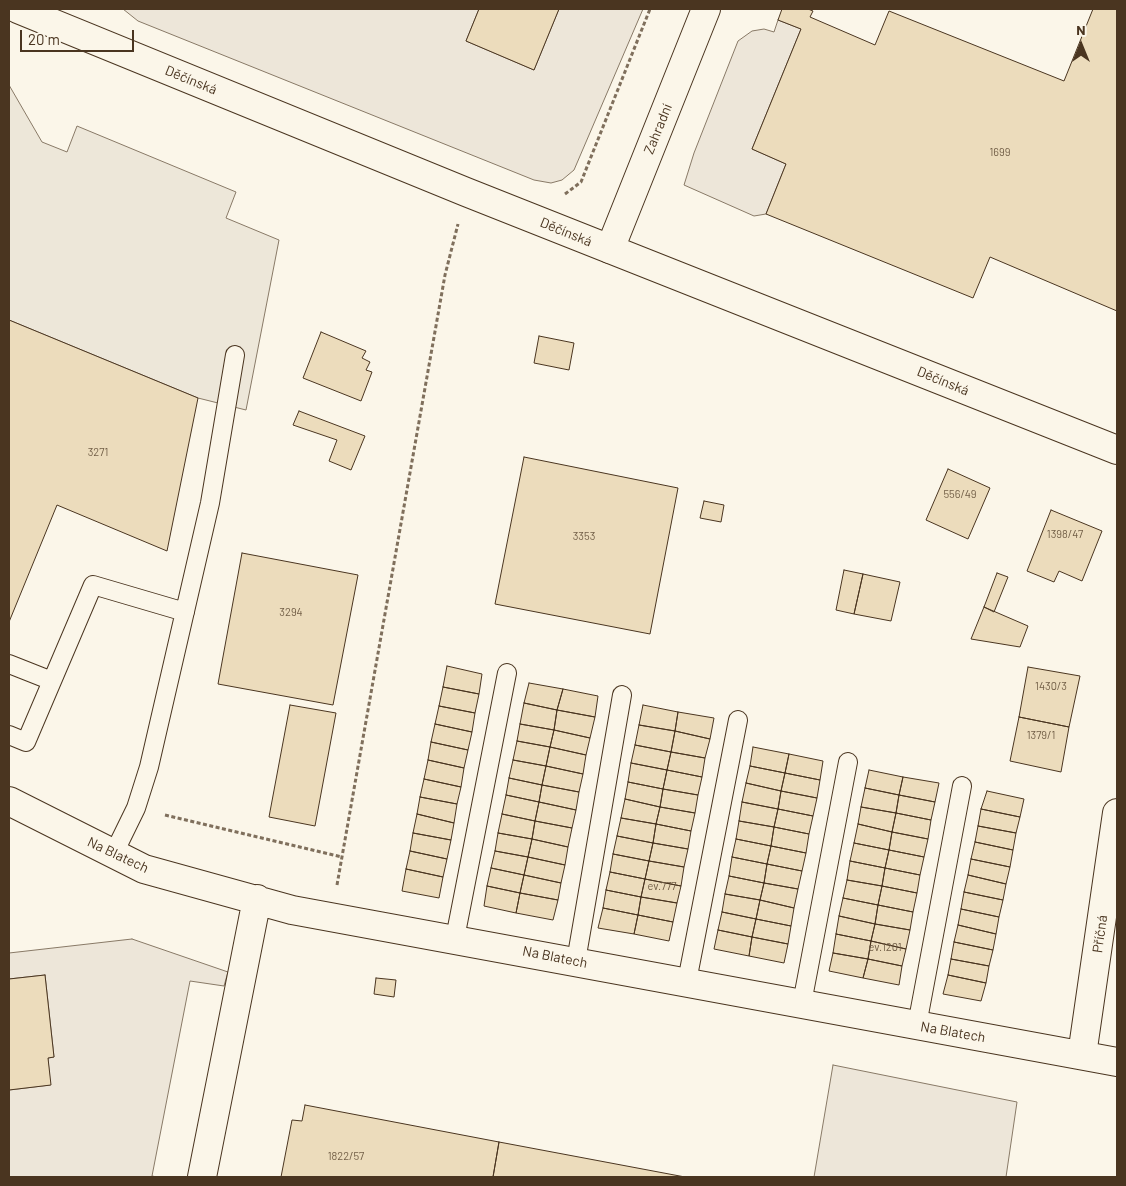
<!DOCTYPE html>
<html>
<head>
<meta charset="utf-8">
<style>
  body { margin:0 }
  #map { position:relative; width:1126px; height:1186px; overflow:hidden; background:#fbf6e9; font-family:Barlow,sans-serif }
  canvas { display:block }
  .frame { position:absolute; inset:0; border:10px solid #4a3520; pointer-events:none }
  .north { position:absolute; left:1056px; top:20px; width:50px; height:50px; -webkit-text-stroke:4px #fbf6e9; paint-order:stroke; rotate:0deg; font-size:14px; font-weight:700; line-height:20px; text-align:center; color:#4a3520 }
  .north::after { content:''; display:block; margin:auto; width:18px; height:22px; background:#4a3520; clip-path:polygon(50% 0,100% 100%,50% 72%,0 100%) }
  .scale { position:absolute; left:20px; top:30px; width:114px; height:22px; box-sizing:border-box; border:2px solid #4a3520; border-top:0; padding-left:6px; font-size:15px; line-height:18px; white-space:nowrap; color:#4a3520; -webkit-text-stroke:4px #fbf6e9; paint-order:stroke }
</style>
</head>
<body>
<div id="map">
<canvas width="1126" height="1186"></canvas>
<div class="frame"></div>
<div class="north">N</div>
<div class="scale">20 m</div>
</div>
<script>
const g = document.querySelector('canvas').getContext('2d');
g.lineJoin = 'round';
function fillPath(path, color) { g.fillStyle = color; g.fill(path, 'evenodd'); }
const poly = rows => new Path2D(rows.map(r => 'M' + r).join(''));
function stroke(path, color, width, dash) { g.strokeStyle = color; g.lineWidth = width; g.lineCap = dash ? 'butt' : 'round'; g.setLineDash(dash || []); g.stroke(path); }
function label(font, color, halo, rows, align = 'center') {
  g.font = font + ' Barlow,sans-serif'; g.lineWidth = 4; g.setLineDash([]); g.textBaseline = 'middle'; g.strokeStyle = halo; g.fillStyle = color; for (const [text, x, y, turn = 0] of rows) {
    g.save(); g.translate(x, y); g.rotate((+turn || 0) * Math.PI / 180); g.textAlign = isNaN(turn) ? turn : align; if (halo) g.strokeText(text, 0, 0); g.fillText(text, 0, 0); g.restore();
  }
}
const green = poly([
  [123,9,479,9,466,41,534,70,559,9,643,9,574,170,562,180,551,183,534,180,138,21,123,9],
  [778,20,801,29,752,149,786,164,766,214,754,216,684,185,694,153,738,41,752,31,764,29,774,32,778,20],
  [132,939,228,972,224,986,190,981,152,1176,157,1177,9,1177,9,1090,50,1085,48,1058,54,1057,45,975,9,979,9,953,132,939],
  [833,1065,1017,1102,1006,1177,814,1177,833,1065]
]);
fillPath(green, '#ede6d9');
stroke(green, '#887966', 1);
const parking = poly([
  [9,85,42,142,67,152,77,126,236,192,226,218,279,240,246,410,198,398,9,320,9,85]
]);
fillPath(parking, '#ede7d9');
stroke(parking, '#887966', 1);
const building = poly([
  [479,9,559,9,534,70,466,41,479,9],
  [782,9,808,9,813,11,810,17,875,45,889,11,1064,81,1093,9,1117,9,1117,311,990,257,973,298,766,214,786,164,752,149,801,29,778,20,782,9],
  [9,320,198,398,167,551,57,505,9,622,9,320],
  [321,332,366,351,362,358,370,362,366,370,372,372,361,401,303,378,321,332],
  [539,336,574,343,569,370,534,363,539,336],
  [299,411,365,436,351,470,329,461,337,440,293,425,299,411],
  [524,457,678,488,650,634,495,604,524,457],
  [948,469,990,488,968,539,926,520,948,469],
  [704,501,724,505,721,522,700,518,704,501],
  [1051,510,1102,531,1082,581,1059,571,1054,582,1027,571,1051,510],
  [242,553,358,575,333,705,218,684,242,553],
  [844,570,863,574,854,614,836,610,844,570],
  [997,573,1008,577,994,612,984,607,997,573],
  [863,574,900,582,891,621,854,614,863,574],
  [984,607,1028,626,1020,647,971,639,984,607],
  [447,666,482,674,479,694,443,687,447,666],
  [1028,667,1080,676,1069,727,1019,717,1028,667],
  [529,683,563,689,557,710,524,703,529,683],
  [443,687,479,694,475,713,439,706,443,687],
  [563,689,598,696,595,717,557,710,563,689],
  [524,703,557,710,554,730,520,724,524,703],
  [290,705,336,713,315,826,269,817,290,705],
  [643,705,678,712,675,731,639,725,643,705],
  [439,706,475,713,472,732,435,724,439,706],
  [557,710,595,717,590,738,554,730,557,710],
  [678,712,714,718,710,739,675,731,678,712],
  [1019,717,1069,727,1061,772,1010,761,1019,717],
  [435,724,472,732,468,750,431,742,435,724],
  [520,724,554,730,550,747,517,741,520,724],
  [639,725,675,731,671,752,635,745,639,725],
  [554,730,590,738,586,755,550,747,554,730],
  [675,731,710,739,705,758,671,752,675,731],
  [517,741,550,747,546,766,513,760,517,741],
  [431,742,468,750,464,768,428,760,431,742],
  [635,745,671,752,667,770,631,763,635,745],
  [550,747,586,755,583,774,546,766,550,747],
  [753,747,789,754,785,773,750,766,753,747],
  [671,752,705,758,702,777,667,770,671,752],
  [789,754,823,761,820,780,785,773,789,754],
  [428,760,464,768,461,787,424,779,428,760],
  [513,760,546,766,542,785,509,778,513,760],
  [631,763,667,770,663,789,628,782,631,763],
  [546,766,583,774,579,792,542,785,546,766],
  [750,766,785,773,781,791,746,783,750,766],
  [667,770,702,777,698,795,663,789,667,770],
  [869,770,903,777,899,795,865,788,869,770],
  [785,773,820,780,817,798,781,791,785,773],
  [903,777,939,783,935,802,899,795,903,777],
  [509,778,542,785,539,802,506,795,509,778],
  [424,779,461,787,457,804,420,797,424,779],
  [628,782,663,789,660,807,625,799,628,782],
  [746,783,781,791,778,809,742,802,746,783],
  [542,785,579,792,576,810,539,802,542,785],
  [865,788,899,795,896,813,861,807,865,788],
  [663,789,698,795,695,813,660,807,663,789],
  [781,791,817,798,813,816,778,809,781,791],
  [987,791,1024,799,1020,817,981,809,987,791],
  [506,795,539,802,535,821,502,814,506,795],
  [899,795,935,802,931,820,896,813,899,795],
  [420,797,457,804,454,823,417,814,420,797],
  [625,799,660,807,656,824,621,818,625,799],
  [539,802,576,810,572,828,535,821,539,802],
  [742,802,778,809,774,827,739,821,742,802],
  [660,807,695,813,691,831,656,824,660,807],
  [861,807,896,813,892,832,858,824,861,807],
  [778,809,813,816,809,834,774,827,778,809],
  [981,809,1020,817,1016,833,978,826,981,809],
  [896,813,931,820,928,839,892,832,896,813],
  [417,814,454,823,451,840,413,833,417,814],
  [502,814,535,821,532,839,498,833,502,814],
  [621,818,656,824,653,843,617,836,621,818],
  [535,821,572,828,568,847,532,839,535,821],
  [739,821,774,827,771,846,736,839,739,821],
  [656,824,691,831,688,849,653,843,656,824],
  [858,824,892,832,889,850,854,843,858,824],
  [978,826,1016,833,1013,850,975,842,978,826],
  [774,827,809,834,806,853,771,846,774,827],
  [892,832,928,839,924,857,889,850,892,832],
  [413,833,451,840,447,859,410,851,413,833],
  [498,833,532,839,528,857,495,851,498,833],
  [617,836,653,843,649,861,613,854,617,836],
  [532,839,568,847,565,865,528,857,532,839],
  [736,839,771,846,767,864,732,857,736,839],
  [975,842,1013,850,1010,867,971,859,975,842],
  [653,843,688,849,684,867,649,861,653,843],
  [854,843,889,850,885,868,850,861,854,843],
  [771,846,806,853,802,871,767,864,771,846],
  [889,850,924,857,920,875,885,868,889,850],
  [410,851,447,859,443,877,406,869,410,851],
  [495,851,528,857,524,875,491,868,495,851],
  [613,854,649,861,645,879,610,872,613,854],
  [528,857,565,865,561,883,524,875,528,857],
  [732,857,767,864,764,883,729,876,732,857],
  [971,859,1010,867,1006,884,968,875,971,859],
  [649,861,684,867,681,886,645,879,649,861],
  [850,861,885,868,882,886,847,880,850,861],
  [767,864,802,871,798,889,764,883,767,864],
  [491,868,524,875,520,893,487,886,491,868],
  [885,868,920,875,917,893,882,886,885,868],
  [406,869,443,877,439,898,402,891,406,869],
  [610,872,645,879,641,897,606,890,610,872],
  [524,875,561,883,558,900,520,893,524,875],
  [968,875,1006,884,1003,900,964,892,968,875],
  [729,876,764,883,760,900,725,894,729,876],
  [645,879,681,886,677,903,641,897,645,879],
  [847,880,882,886,878,905,843,898,847,880],
  [764,883,798,889,794,908,760,900,764,883],
  [487,886,520,893,516,913,484,906,487,886],
  [882,886,917,893,913,912,878,905,882,886],
  [606,890,641,897,638,915,603,908,606,890],
  [964,892,1003,900,999,917,961,909,964,892],
  [520,893,558,900,553,920,516,913,520,893],
  [725,894,760,900,756,919,722,912,725,894],
  [641,897,677,903,673,922,638,915,641,897],
  [843,898,878,905,875,924,839,916,843,898],
  [760,900,794,908,791,926,756,919,760,900],
  [878,905,913,912,910,930,875,924,878,905],
  [603,908,638,915,634,934,598,928,603,908],
  [961,909,999,917,996,934,958,925,961,909],
  [722,912,756,919,752,937,718,930,722,912],
  [638,915,673,922,669,941,634,934,638,915],
  [839,916,875,924,871,941,836,934,839,916],
  [756,919,791,926,788,944,752,937,756,919],
  [875,924,910,930,906,949,871,941,875,924],
  [958,925,996,934,993,950,954,942,958,925],
  [718,930,752,937,749,956,714,949,718,930],
  [836,934,871,941,868,959,833,953,836,934],
  [752,937,788,944,784,963,749,956,752,937],
  [871,941,906,949,902,966,868,959,871,941],
  [954,942,993,950,989,966,951,959,954,942],
  [833,953,868,959,863,978,829,971,833,953],
  [868,959,902,966,899,985,863,978,868,959],
  [951,959,989,966,986,983,948,975,951,959],
  [45,975,54,1057,48,1058,51,1085,9,1090,9,979,45,975],
  [948,975,986,983,981,1001,943,994,948,975],
  [376,978,396,980,394,997,374,994,376,978],
  [305,1105,499,1142,493,1177,281,1177,292,1120,302,1121,305,1105],
  [499,1142,685,1177,493,1177,499,1142]
]);
fillPath(building, '#ecdcbc');
stroke(building, '#4a3520', 1);
const service = poly([
  [9,664,52,681],
  [9,735,26,742,93,585,185,612],
  [114,853,136,808,149,767,210,503,235,355],
  [455,938,507,673],
  [576,961,622,695],
  [687,981,738,720],
  [802,1003,848,762],
  [917,1025,962,786]
]);
const minor = poly([
  [610,249,706,9],
  [9,801,144,869,292,910,1117,1062],
  [1082,1055,1117,813],
  [202,1177,257,899]
]);
const secondary = poly([
  [18,9,466,192,1117,450]
]);
stroke(service, '#4a3520', 20);
stroke(minor, '#4a3520', 30);
stroke(secondary, '#4a3520', 30);
stroke(poly([
  [565,194,581,182,650,9],
  [165,815,342,857],
  [337,885,445,275,458,224]
]), '#7f6f5c', 3, [4, 2.5]);
stroke(service, '#fbf6e9', 18);
stroke(minor, '#fbf6e9', 28);
stroke(secondary, '#fbf6e9', 28);
label('11px', '#725f47', null, [
  ["1699",1000,152],
  ["3271",98,452],
  ["556/49",960,494],
  ["1398/47",1065,534],
  ["3353",584,536],
  ["3294",291,612],
  ["1430/3",1051,686],
  ["1379/1",1041,735],
  ["ev.777",662,886],
  ["ev.1201",885,947],
  ["1822/57",346,1156]
]);
label('14px', '#4a3520', '#fbf6e9', [
  ["Děčínská",191,80,22],
  ["Zahradní",658,129,-68],
  ["Děčínská",566,232,22],
  ["Děčínská",943,381,22],
  ["Na Blatech",118,855,25],
  ["Příčná",1100,934,-82],
  ["Na Blatech",555,957,11],
  ["Na Blatech",953,1032,10]
]);
</script>
</body>
</html>
